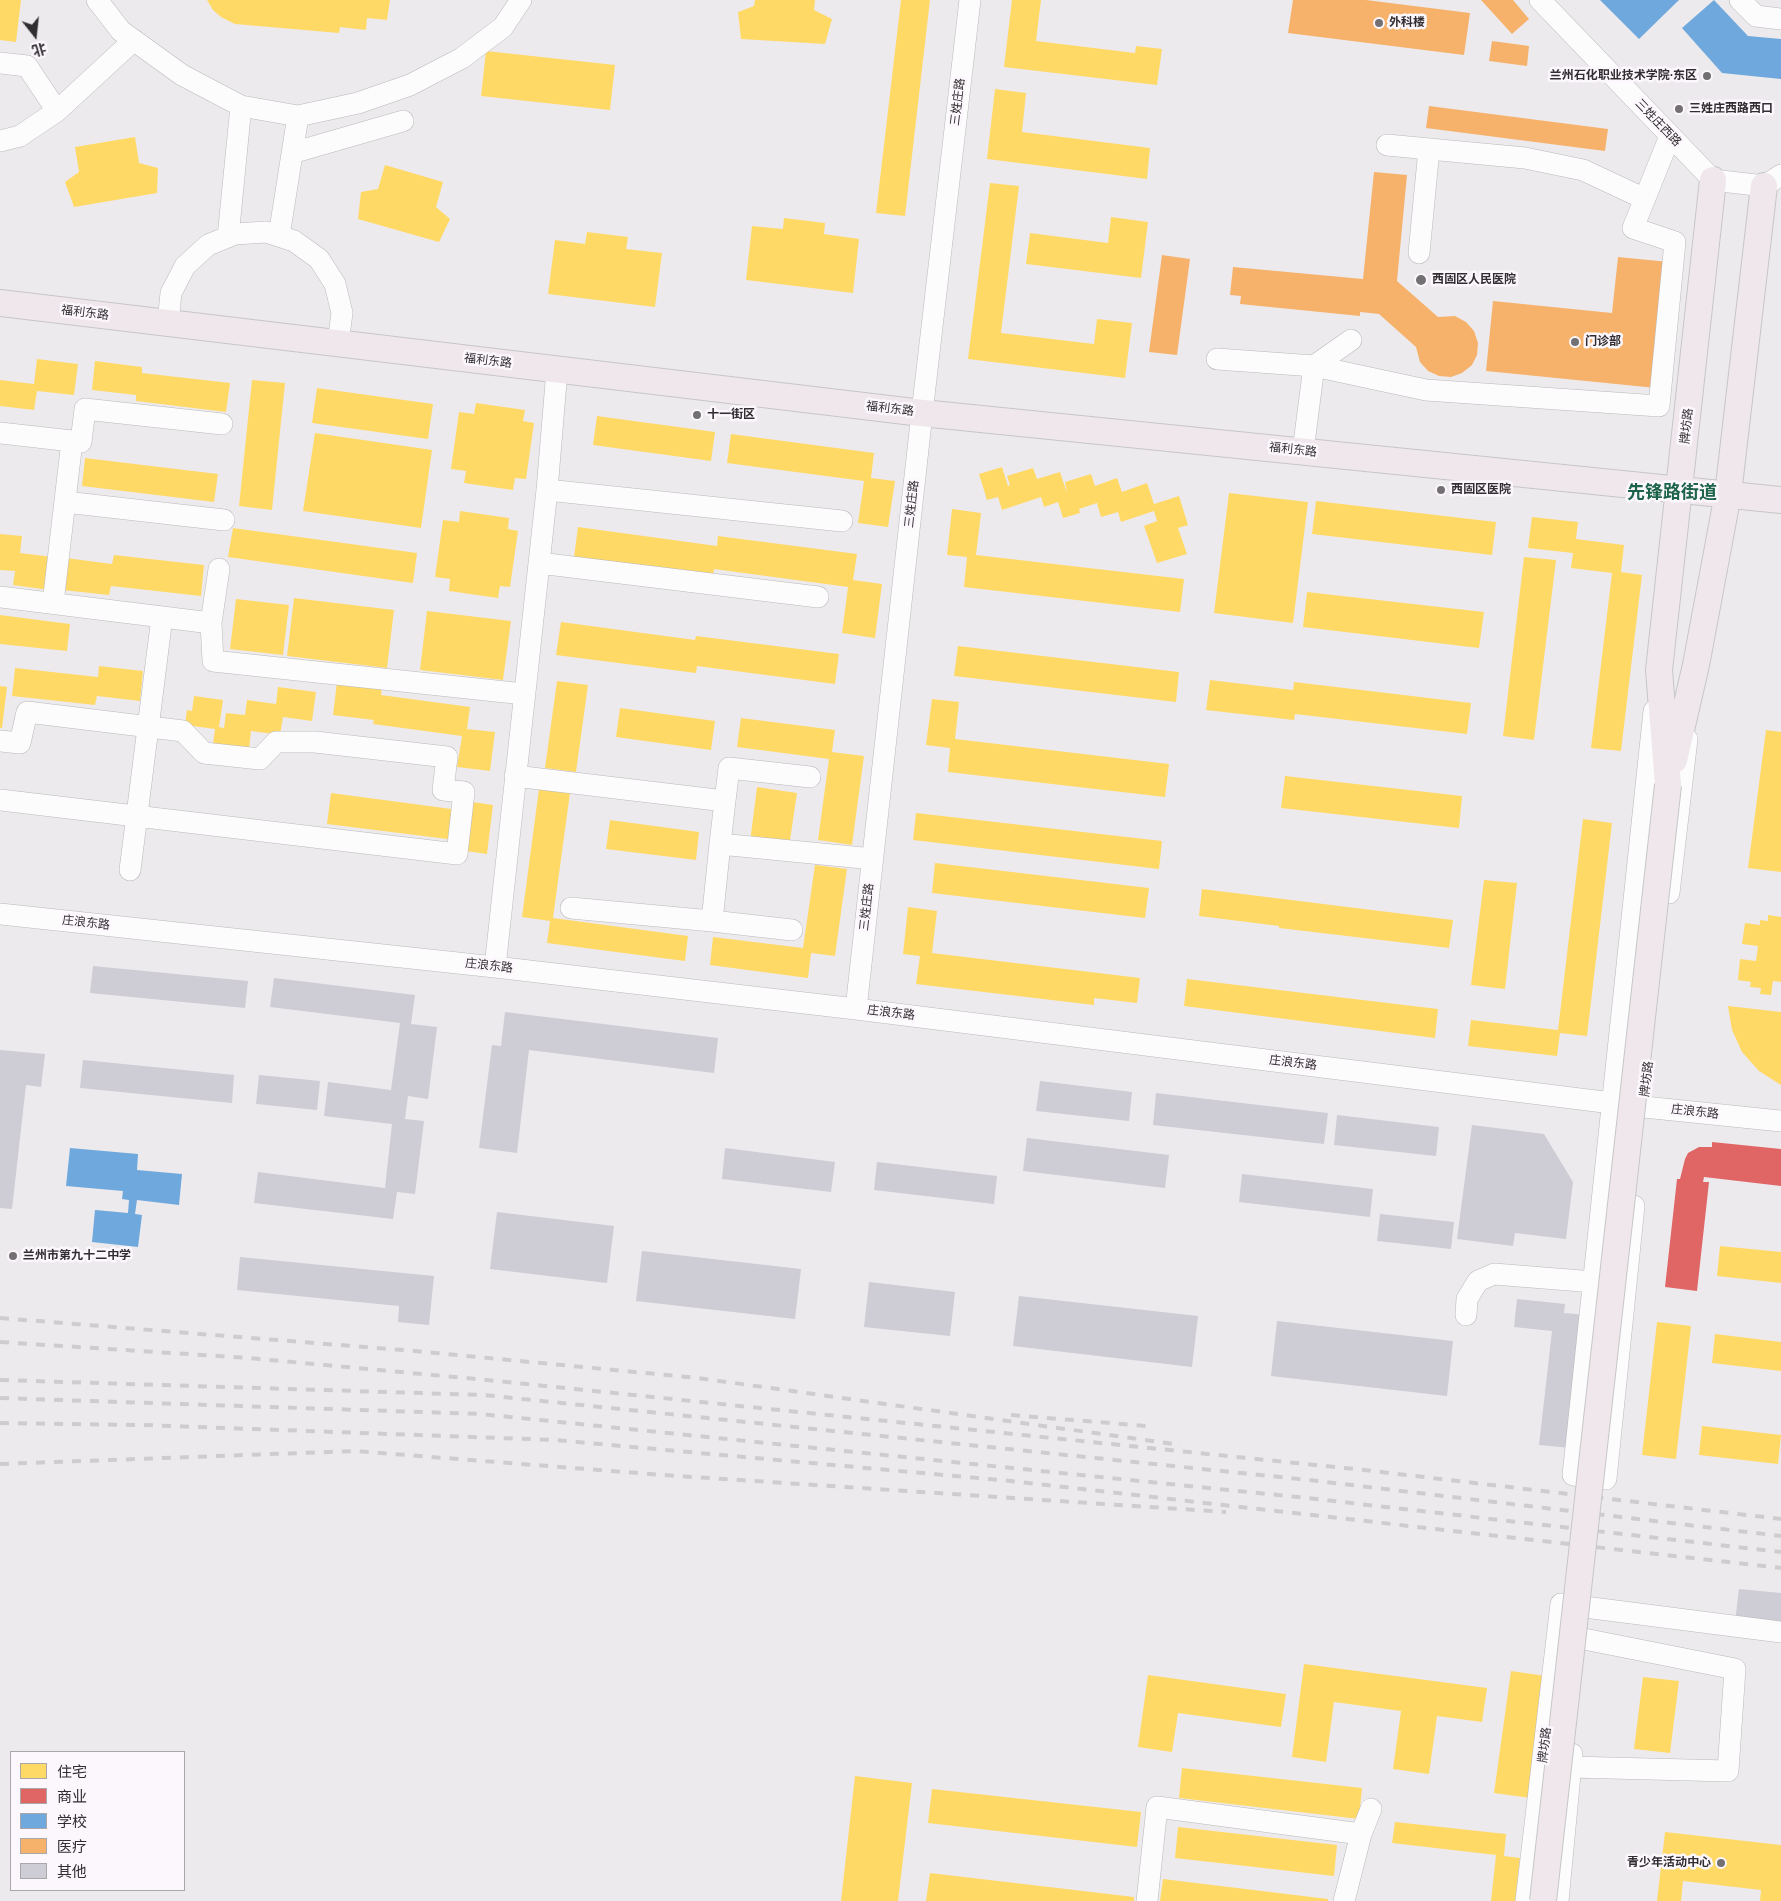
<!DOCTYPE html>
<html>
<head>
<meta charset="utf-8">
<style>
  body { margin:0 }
  #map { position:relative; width:1781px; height:1901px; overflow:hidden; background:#edeaee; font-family:"Libre Baskerville","Noto Sans SC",serif }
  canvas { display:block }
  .legend { position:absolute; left:10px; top:1751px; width:175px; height:140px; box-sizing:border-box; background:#fcf7fc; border:1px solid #aaa7aa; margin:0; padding:6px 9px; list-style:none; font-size:15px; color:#302e30 }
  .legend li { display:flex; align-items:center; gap:10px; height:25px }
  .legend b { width:25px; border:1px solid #aaa7aa }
  .north { position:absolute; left:10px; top:10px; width:50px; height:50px; -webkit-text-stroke:4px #fcf7fc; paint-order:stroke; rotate:164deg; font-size:14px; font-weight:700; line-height:20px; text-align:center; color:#302e30 }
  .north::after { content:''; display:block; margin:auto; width:18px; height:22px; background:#302e30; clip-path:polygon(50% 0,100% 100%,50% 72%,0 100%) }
</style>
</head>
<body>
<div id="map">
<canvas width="1781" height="1901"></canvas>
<ul class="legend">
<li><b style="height:14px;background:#ffd966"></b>住宅</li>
<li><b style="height:14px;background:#e06666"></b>商业</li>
<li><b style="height:14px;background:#6fa8dc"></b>学校</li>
<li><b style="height:14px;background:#f6b26b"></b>医疗</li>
<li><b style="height:14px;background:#ceccd5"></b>其他</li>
</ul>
<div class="north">北</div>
</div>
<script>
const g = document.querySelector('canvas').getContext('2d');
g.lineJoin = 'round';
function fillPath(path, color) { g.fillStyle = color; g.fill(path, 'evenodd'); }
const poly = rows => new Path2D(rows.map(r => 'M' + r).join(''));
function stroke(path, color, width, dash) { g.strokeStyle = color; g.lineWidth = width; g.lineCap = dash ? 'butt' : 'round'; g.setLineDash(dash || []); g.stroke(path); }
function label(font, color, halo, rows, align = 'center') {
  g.font = font + ' "Libre Baskerville","Noto Sans SC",serif'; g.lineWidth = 5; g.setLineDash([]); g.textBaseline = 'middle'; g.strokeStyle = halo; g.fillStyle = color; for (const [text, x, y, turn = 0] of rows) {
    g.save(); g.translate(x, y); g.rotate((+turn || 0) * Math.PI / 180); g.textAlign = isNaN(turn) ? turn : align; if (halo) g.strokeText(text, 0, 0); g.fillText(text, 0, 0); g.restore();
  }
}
fillPath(poly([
  [0,0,21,0,16,42,0,40],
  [207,0,390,0,387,20,367,18,366,30,340,27,339,33,235,24,221,17,213,10],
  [755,0,815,0,814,10,832,19,825,44,741,39,738,12,754,6],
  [901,0,930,0,905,216,876,213],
  [1012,0,1041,0,1036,41,1135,53,1136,46,1162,49,1157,85,1004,67],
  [486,51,615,65,610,110,481,96],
  [995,89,1026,93,1022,132,1150,148,1147,179,987,159],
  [135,137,139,163,158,168,157,193,74,207,65,182,79,172,75,147],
  [385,165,443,182,436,207,450,219,439,242,358,219,361,192,378,189],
  [990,183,1019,186,1001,333,1094,344,1097,319,1132,323,1125,378,968,359],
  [1111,217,1148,222,1141,278,1026,264,1030,233,1108,243],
  [784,218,825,223,824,234,859,239,853,293,746,280,752,226,783,229],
  [587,232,628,237,626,249,662,253,655,307,548,294,555,240,585,244],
  [37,359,78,364,74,395,37,391,34,410,0,406,0,380,34,384],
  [95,361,142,367,142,373,230,383,226,412,136,401,136,395,92,390],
  [252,380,285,383,272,510,239,506],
  [317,388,433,404,428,439,312,423],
  [476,403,525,410,523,421,534,423,526,479,515,478,513,490,464,483,466,471,451,469,459,412,474,414],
  [597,416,715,432,711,461,593,445],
  [315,433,432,450,421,528,303,511],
  [731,434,874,453,871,478,895,481,888,527,858,523,864,481,727,463],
  [85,458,218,474,214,502,82,486],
  [1002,467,1008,486,1010,485,1007,476,1033,468,1037,479,1060,472,1067,493,1065,482,1091,474,1095,486,1117,478,1122,492,1147,483,1154,504,1179,496,1188,525,1178,528,1187,554,1157,563,1144,526,1157,521,1154,511,1121,522,1118,512,1101,517,1097,503,1079,509,1080,513,1063,518,1058,502,1044,507,1041,497,1002,510,998,497,987,500,979,474],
  [1229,493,1308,502,1293,623,1214,613],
  [1316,501,1496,522,1492,555,1312,534],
  [952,509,981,513,976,555,1184,579,1180,612,964,587,967,557,947,555],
  [460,511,509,518,508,529,518,531,510,587,500,586,498,598,449,591,450,579,435,577,443,520,459,522],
  [1532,517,1578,522,1576,539,1624,545,1621,572,1642,575,1621,751,1591,748,1612,573,1571,568,1573,553,1528,548],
  [578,527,717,546,718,536,857,554,853,580,882,584,875,638,842,633,848,587,714,569,713,576,574,557],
  [233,528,417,553,413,583,228,557],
  [0,534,22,536,20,553,53,557,49,590,13,585,15,571,0,570],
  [114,555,204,565,201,596,111,586,109,595,62,590,66,558,112,564],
  [1524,557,1556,560,1534,740,1503,736],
  [1307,592,1484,612,1479,648,1303,627],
  [294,598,394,610,387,668,287,656],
  [236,599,289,605,283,655,230,649],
  [427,611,511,621,503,680,420,670],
  [0,615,70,624,67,651,0,644],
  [561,622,695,640,696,636,839,654,835,684,697,666,696,673,556,655],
  [958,646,1179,672,1176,702,954,676],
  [99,666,143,671,140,701,97,696,95,705,12,696,15,668,98,677],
  [1210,680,1293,690,1294,682,1471,703,1467,734,1295,714,1294,720,1206,710],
  [557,681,588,685,576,772,545,768],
  [337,682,382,688,381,695,470,707,467,729,495,732,490,771,457,767,462,736,373,724,374,720,333,715],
  [0,686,7,687,2,728,0,728],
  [278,687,316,692,312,721,283,717,280,735,251,731,249,749,213,744,215,729,185,725,187,710,192,711,194,696,223,700,219,727,224,728,226,713,245,715,247,700,276,704],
  [932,699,959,702,955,739,1169,764,1165,797,948,772,950,748,926,745],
  [620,708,715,721,711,750,616,737],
  [741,718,835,730,832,752,864,756,852,845,818,840,829,759,737,747],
  [1766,730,1781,732,1781,872,1748,868],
  [1285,776,1462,796,1459,828,1281,808],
  [757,787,797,793,789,847,750,842],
  [539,789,570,793,553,918,688,936,685,961,547,943,550,921,522,917],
  [331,793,459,810,455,840,327,824],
  [466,801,493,805,487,854,459,850],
  [916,813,1162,841,1159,869,913,840],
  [1583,819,1612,823,1587,1036,1560,1033,1557,1056,1468,1046,1471,1020,1558,1030],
  [610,820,699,832,696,860,606,849],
  [935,863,1149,888,1145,918,932,893],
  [815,865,847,869,835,956,811,953,808,978,710,965,713,937,803,948],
  [1484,880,1517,883,1505,989,1471,985],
  [1202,889,1453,920,1449,948,1279,928,1279,926,1199,916],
  [908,907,937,911,932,953,1140,978,1137,1003,1094,998,1094,1005,916,984,920,956,903,954],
  [1768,915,1781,917,1781,982,1773,981,1771,995,1760,994,1761,988,1750,987,1751,982,1738,980,1740,959,1756,961,1758,946,1742,944,1745,923,1760,925,1760,920,1768,921],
  [1187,979,1438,1009,1435,1038,1184,1006],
  [1728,1006,1781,1012,1781,1085,1759,1071,1742,1052,1732,1030],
  [1720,1246,1781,1252,1781,1283,1717,1276],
  [1657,1322,1691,1326,1676,1459,1642,1455],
  [1715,1334,1781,1342,1781,1371,1712,1363],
  [1702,1426,1781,1435,1778,1464,1699,1455],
  [1304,1664,1487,1688,1482,1722,1437,1716,1429,1774,1393,1769,1401,1711,1334,1702,1326,1762,1292,1757],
  [1511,1671,1546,1676,1530,1798,1494,1793],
  [1148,1675,1286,1694,1281,1727,1178,1713,1172,1752,1138,1747],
  [1643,1677,1679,1681,1670,1753,1634,1749],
  [1182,1768,1362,1788,1359,1819,1179,1798],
  [855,1776,912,1783,898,1901,841,1901],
  [932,1789,1141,1812,1137,1847,928,1823],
  [1395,1822,1506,1834,1504,1856,1520,1858,1515,1901,1491,1901,1496,1855,1392,1843],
  [1178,1827,1337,1845,1334,1876,1175,1858],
  [1665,1832,1781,1845,1781,1901,1760,1901,1761,1890,1683,1881,1681,1901,1657,1901],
  [930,1873,1134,1897,1134,1901,926,1901],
  [1163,1879,1328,1899,1328,1901,1160,1901]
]), '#ffd966');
fillPath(poly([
  [1712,1142,1781,1149,1781,1186,1704,1177,1703,1182,1709,1182,1697,1291,1665,1287,1677,1179,1680,1179,1685,1159,1688,1153,1699,1147,1712,1147]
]), '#e06666');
fillPath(poly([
  [1600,0,1679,0,1639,39],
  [1714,0,1748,36,1781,39,1781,79,1722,73,1682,28],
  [70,1148,138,1154,137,1170,182,1174,179,1205,137,1200,135,1214,142,1215,138,1247,92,1242,95,1210,128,1213,129,1200,122,1199,123,1191,66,1186]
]), '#6fa8dc');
fillPath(poly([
  [1293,0,1366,0,1470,13,1464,55,1288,33],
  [1481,0,1513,0,1529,19,1512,34],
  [1492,41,1529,46,1527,66,1489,61],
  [1429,106,1608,129,1605,151,1426,128],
  [1374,172,1407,175,1397,281,1438,317,1455,316,1466,322,1474,331,1478,343,1477,355,1472,365,1462,373,1451,377,1439,376,1428,371,1420,362,1416,347,1379,314,1360,312,1360,316,1240,304,1241,296,1230,295,1233,267,1363,279],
  [1162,255,1190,259,1177,355,1149,352],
  [1618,257,1669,262,1656,388,1486,371,1493,301,1612,313]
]), '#f6b26b');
fillPath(poly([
  [93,966,248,981,245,1008,90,993],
  [274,978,415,995,411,1024,437,1027,428,1099,408,1096,405,1119,424,1121,415,1194,397,1192,393,1219,254,1203,258,1172,385,1188,392,1124,324,1116,328,1082,391,1090,400,1023,270,1007],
  [505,1012,718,1038,714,1073,529,1050,517,1153,479,1148,492,1045,501,1046],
  [0,1050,45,1054,41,1087,26,1085,12,1209,0,1208],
  [83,1060,234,1075,232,1103,80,1088],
  [259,1075,320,1081,317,1110,256,1104],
  [1040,1081,1132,1092,1129,1121,1036,1111],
  [1156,1093,1328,1113,1324,1144,1153,1125],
  [1337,1115,1439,1127,1436,1156,1334,1145],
  [1472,1125,1544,1134,1573,1182,1566,1239,1515,1233,1513,1246,1457,1239],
  [1027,1138,1169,1155,1165,1188,1023,1171],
  [725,1148,835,1162,831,1192,722,1179],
  [877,1162,997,1176,994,1204,874,1190],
  [1242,1174,1373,1189,1370,1217,1239,1202],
  [497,1212,614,1226,607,1283,490,1269],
  [1380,1214,1454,1222,1451,1249,1377,1241],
  [642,1251,801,1269,795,1319,636,1301],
  [240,1257,434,1276,429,1325,398,1322,399,1306,237,1290],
  [869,1282,955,1292,950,1336,864,1327],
  [1019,1296,1198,1316,1192,1367,1013,1346],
  [1517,1299,1565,1304,1564,1313,1587,1315,1571,1448,1539,1445,1552,1331,1514,1327],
  [1277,1321,1453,1341,1447,1396,1271,1376],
  [1739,1589,1781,1593,1781,1626,1735,1622]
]), '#ceccd5');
const minor = poly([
  [97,0,121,31,182,75,241,106,298,116,358,103,410,85,462,58,503,27,521,0],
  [1540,0,1713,180,1764,186,1781,175],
  [1740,0,1756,16,1781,19],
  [0,63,27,66,57,111,134,40],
  [0,141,20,136,57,111],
  [1387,145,1525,158,1583,170,1645,199],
  [292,153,403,121],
  [279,236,298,116],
  [228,237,241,106],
  [1419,253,1429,149],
  [168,323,171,293,185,266,208,245,235,234,266,232,294,241,319,259,335,284,342,313,338,343],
  [1217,359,1314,366,1426,390,1659,406,1675,242,1633,228,1670,136],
  [0,433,81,442,85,409,222,424],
  [1303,451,1314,366,1351,340],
  [547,490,842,521],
  [65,502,224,520],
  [539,563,818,597],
  [0,597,211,623,219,569],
  [53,603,72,441],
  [211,623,213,661,524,694],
  [0,741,20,743,27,712,183,731,204,753,260,759,276,742,315,742,447,757,443,790,464,792,457,854,0,800],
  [515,776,725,801,729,768,810,777],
  [720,844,725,801],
  [130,870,162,617],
  [1669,893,1687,739],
  [571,908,712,921],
  [0,914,495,967,856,1009,1644,1107,1781,1121],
  [792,930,712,921,720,844,873,859],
  [495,967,547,490,557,370],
  [856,1009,922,413,970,0],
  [1634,1206,1606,1479,1573,1475,1654,711],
  [1466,1315,1467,1299,1478,1281,1494,1274,1594,1282],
  [1571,1767,1728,1771,1735,1669,1584,1639],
  [1147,1901,1157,1807,1361,1834],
  [1344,1901,1361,1834,1371,1809],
  [1526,1901,1561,1604,1781,1632],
  [1558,1901,1572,1754]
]);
const major = poly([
  [0,303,922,413,1781,500],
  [1674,760,1696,665,1728,494,1764,186],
  [1668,785,1659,670,1713,180]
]);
stroke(minor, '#bab8bb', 22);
stroke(major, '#c7c6c7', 28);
stroke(minor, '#fcfcfc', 21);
stroke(major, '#efe7eb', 26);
stroke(poly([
  [0,1318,415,1351,698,1378,1181,1445],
  [0,1342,249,1358,487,1380,1364,1470,1781,1519],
  [0,1380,484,1395,1309,1480,1781,1536],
  [0,1398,481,1414,1307,1498,1781,1552],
  [1011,1415,1146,1426],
  [0,1423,143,1425,555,1440,1011,1481,1781,1568],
  [0,1464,355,1451,663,1475,1226,1512]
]), '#cecdce', 4, [9, 9]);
const majorBridge = poly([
  [1543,1901,1668,785]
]);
stroke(majorBridge, '#c7c6c7', 28, []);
stroke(majorBridge, '#efe7eb', 26);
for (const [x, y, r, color] of [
  [1379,23,5,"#727072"],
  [1707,76,5,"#727072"],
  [1679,109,5,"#727072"],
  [1421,280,6,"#727072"],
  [1575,342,5,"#727072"],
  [697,415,5,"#727072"],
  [1441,490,5,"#727072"],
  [13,1256,5,"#727072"],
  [1721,1863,5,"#727072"]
]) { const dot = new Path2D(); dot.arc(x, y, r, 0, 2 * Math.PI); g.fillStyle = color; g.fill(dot); stroke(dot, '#fcf7fc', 2); }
label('bold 12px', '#302e30', '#fcf7fc', [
  ["外科楼",1389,23],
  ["兰州石化职业技术学院·东区",1697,76,"right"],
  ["三姓庄西路西口",1689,109],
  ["西固区人民医院",1432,280],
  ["门诊部",1585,342],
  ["十一街区",707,415],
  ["西固区医院",1451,490],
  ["兰州市第九十二中学",23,1256],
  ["青少年活动中心",1711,1863,"right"]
], 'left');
label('12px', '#302e30', '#fcf7fc', [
  ["三姓庄路",958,102,-83],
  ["三姓庄西路",1658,123,46],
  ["福利东路",85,313,7],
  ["福利东路",488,361,7],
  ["福利东路",890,409,7],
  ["牌坊路",1687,426,-84],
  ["福利东路",1293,450,6],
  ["三姓庄路",912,504,-84],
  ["三姓庄路",867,907,-84],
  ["庄浪东路",86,923,6],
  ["庄浪东路",489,966,6],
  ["庄浪东路",891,1013,7],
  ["庄浪东路",1293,1063,7],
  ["牌坊路",1647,1079,-83],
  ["庄浪东路",1695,1112,6],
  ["牌坊路",1545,1745,-83]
]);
label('bold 18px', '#1d634a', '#fcf7fc', [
  ["先锋路街道",1672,493]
]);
</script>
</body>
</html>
